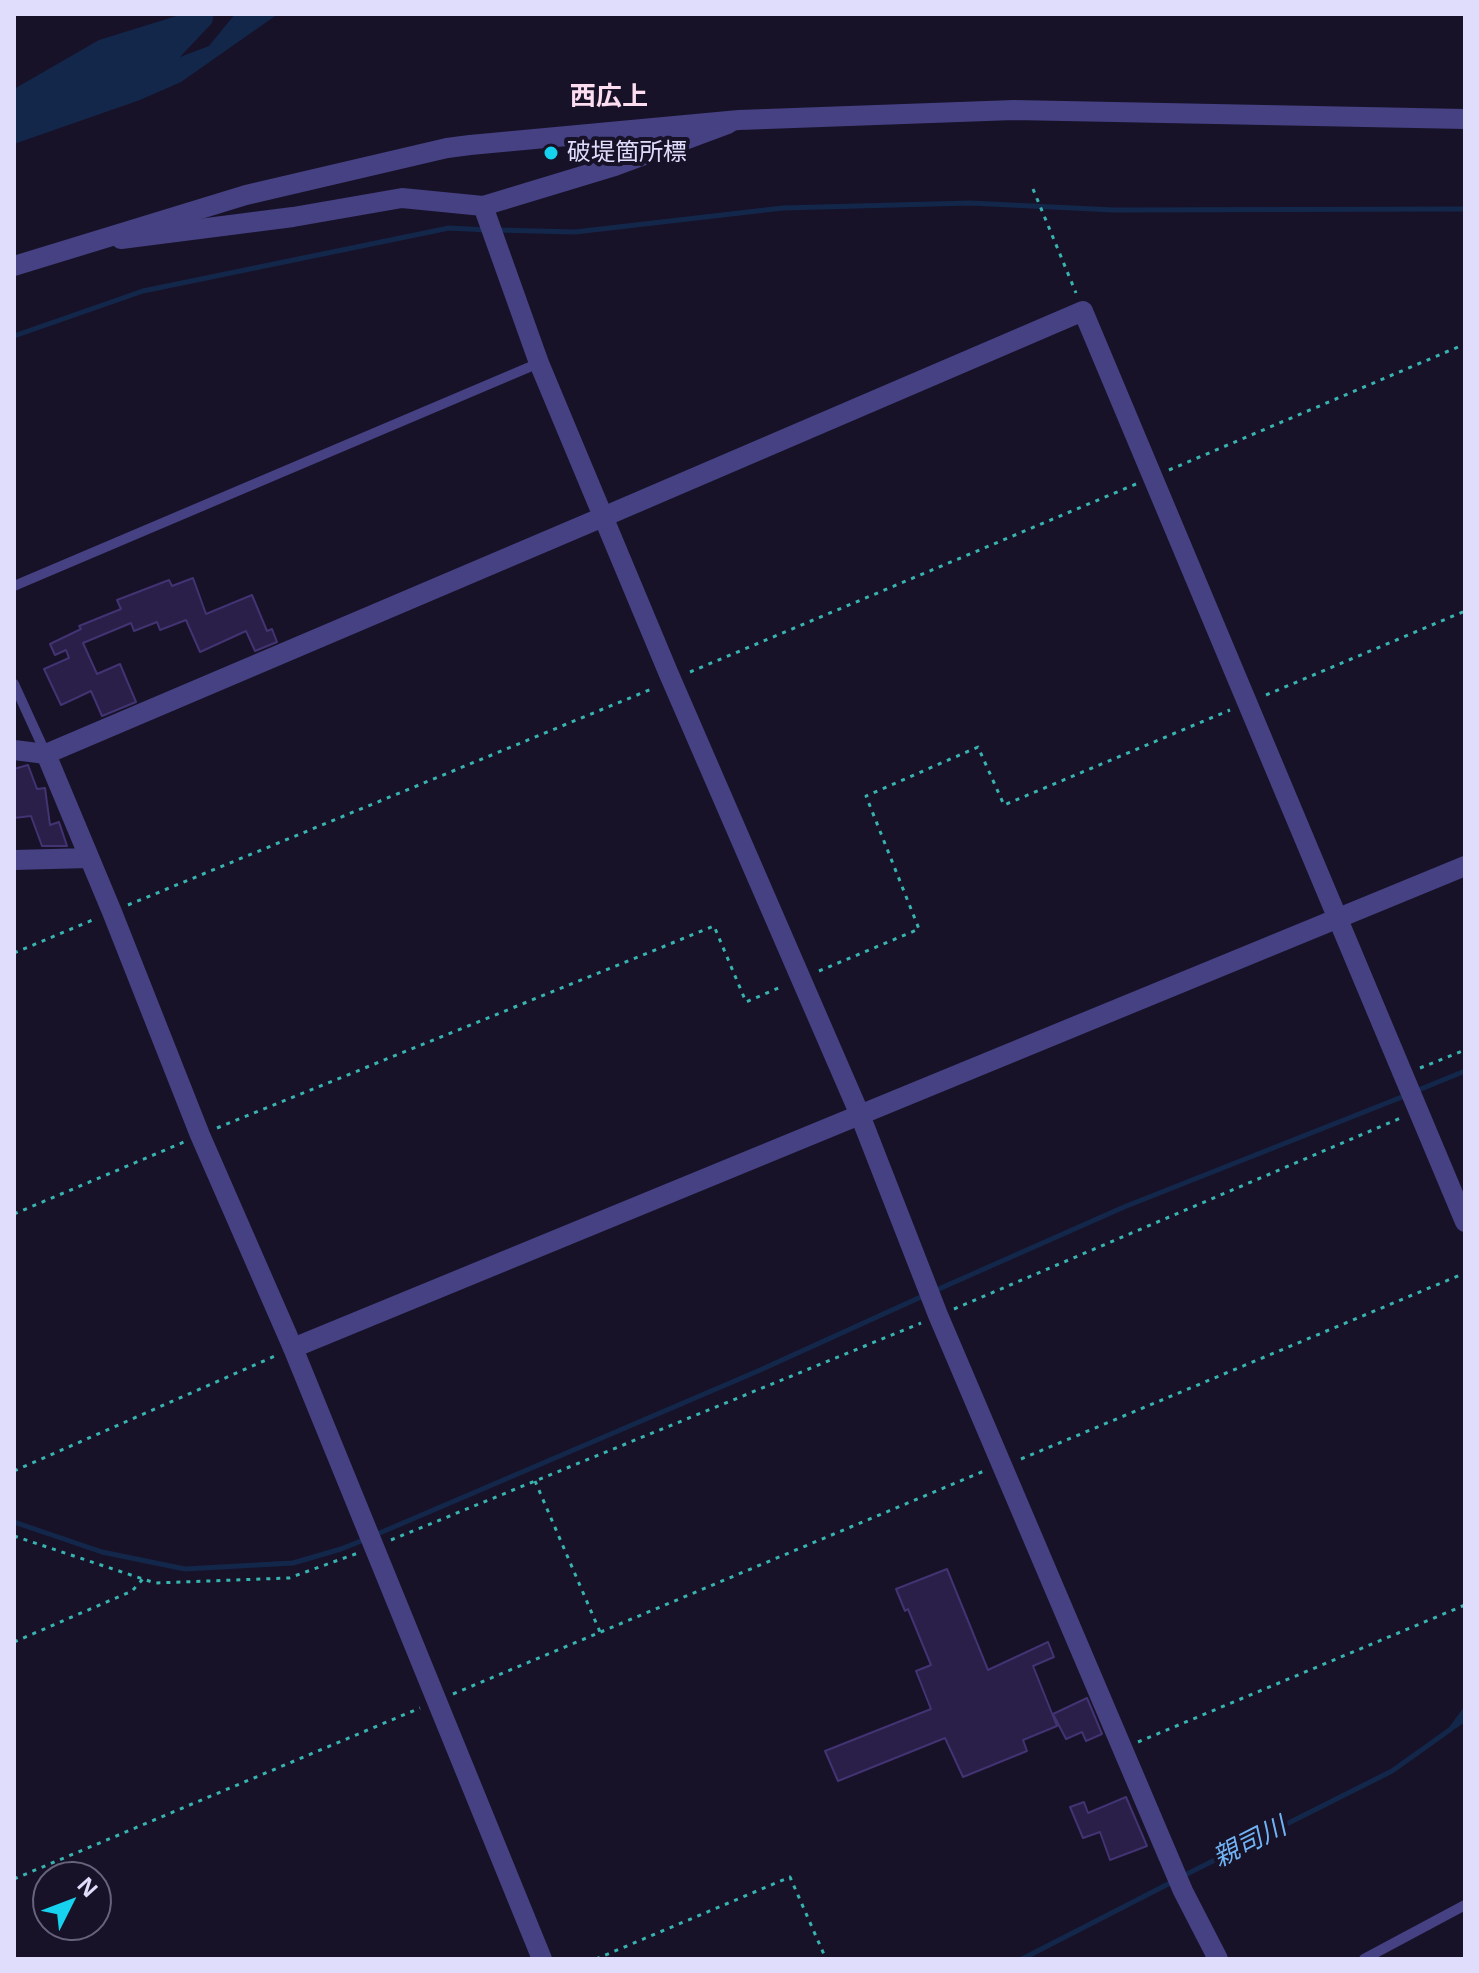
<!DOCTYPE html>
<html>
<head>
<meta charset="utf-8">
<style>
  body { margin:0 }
  #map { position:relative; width:1479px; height:1973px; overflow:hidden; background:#171228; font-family:"Noto Sans",sans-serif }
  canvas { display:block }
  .frame { position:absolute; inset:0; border:16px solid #e0dcfc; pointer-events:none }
  .north { position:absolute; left:32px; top:1861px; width:80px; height:80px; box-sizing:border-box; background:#171228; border:2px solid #67637d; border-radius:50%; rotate:48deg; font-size:22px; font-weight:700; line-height:32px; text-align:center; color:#e0dcfc }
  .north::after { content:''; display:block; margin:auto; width:28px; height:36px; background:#16d2ee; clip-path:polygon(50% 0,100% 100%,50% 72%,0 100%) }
</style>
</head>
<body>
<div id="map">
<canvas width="1479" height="1973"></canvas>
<div class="frame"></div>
<div class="north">N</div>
</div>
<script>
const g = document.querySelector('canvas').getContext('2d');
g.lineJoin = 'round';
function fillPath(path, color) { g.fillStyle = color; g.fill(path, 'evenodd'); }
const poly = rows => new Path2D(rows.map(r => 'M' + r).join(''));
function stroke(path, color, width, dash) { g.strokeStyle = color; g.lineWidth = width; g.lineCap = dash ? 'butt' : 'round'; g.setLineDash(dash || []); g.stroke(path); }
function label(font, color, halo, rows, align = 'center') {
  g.font = font + ' "Noto Sans","Noto Sans JP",sans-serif'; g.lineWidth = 8; g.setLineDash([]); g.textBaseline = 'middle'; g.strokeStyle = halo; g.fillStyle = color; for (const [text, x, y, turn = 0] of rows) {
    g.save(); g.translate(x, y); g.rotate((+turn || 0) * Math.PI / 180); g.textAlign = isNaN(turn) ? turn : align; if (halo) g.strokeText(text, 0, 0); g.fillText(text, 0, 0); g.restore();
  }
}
fillPath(poly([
  [183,14,214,14,212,23,180,57,209,46,235,14,278,14,181,82,140,100,14,144,14,89,99,40]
]), '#13274b');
stroke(poly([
  [497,230,575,232,783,208,970,203,1114,210,1465,209],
  [14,336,143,291,449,228,487,230],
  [1416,1091,1465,1071],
  [932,1292,1124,1207,1407,1095],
  [14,1522,102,1552,185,1569,293,1563,341,1549,366,1539],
  [375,1535,758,1371,923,1296],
  [1455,1726,1465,1719],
  [1183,1876,1392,1771,1451,1729,1465,1710],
  [1022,1959,1174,1881]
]), '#13274b', 5);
const building = poly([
  [193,578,206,614,252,595,267,631,272,629,277,642,255,651,246,631,200,652,186,620,160,630,157,622,134,631,131,623,83,643,97,674,120,664,136,702,102,716,91,691,61,705,44,669,69,658,66,650,55,655,50,644,81,629,79,626,121,609,117,600,169,580,172,586,193,578],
  [28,765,37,789,45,788,50,825,59,822,67,846,42,846,31,816,14,818,14,769,28,765],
  [947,1569,988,1670,1048,1642,1054,1657,1033,1666,1057,1726,1023,1740,1027,1751,963,1777,945,1738,838,1781,825,1751,931,1709,916,1671,931,1665,908,1609,905,1611,896,1589,947,1569],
  [1087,1698,1102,1734,1086,1741,1082,1732,1066,1739,1053,1714,1087,1698],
  [1126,1797,1147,1846,1110,1860,1100,1832,1083,1838,1070,1807,1084,1802,1088,1813,1126,1797]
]);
fillPath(building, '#291f48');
stroke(building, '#423372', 2);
stroke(poly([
  [1033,189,1076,293],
  [1169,470,1465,344],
  [690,672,1136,484],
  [1266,695,1465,611],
  [128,905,654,688],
  [14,953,95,919],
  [819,971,919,929,866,796,978,747,1004,805,1230,710],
  [1420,1068,1465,1050],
  [217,1128,714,926,746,1002,783,986],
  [14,1214,184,1142],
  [954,1309,1403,1117],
  [1021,1459,1465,1273],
  [14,1471,275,1356],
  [535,1481,600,1632],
  [14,1536,155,1583,289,1578,358,1553],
  [391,1540,921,1323],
  [14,1642,132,1591,143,1579],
  [453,1694,984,1471],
  [1138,1742,1465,1605],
  [14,1879,420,1708],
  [596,1959,790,1877,826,1959]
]), '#39b3af', 3, [4, 6]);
stroke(poly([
  [14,586,539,363],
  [14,684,46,754],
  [1364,1959,1465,1905]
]), '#454183', 10);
stroke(poly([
  [483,206,539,363,668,672,860,1115,938,1315,1183,1891,1218,1959],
  [121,239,293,217,402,198,483,206,615,166,728,124],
  [603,517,1083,311,1465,1222],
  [46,754,112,912,200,1135,293,1348,542,1959],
  [14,860,89,858]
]), '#454183', 20);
stroke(poly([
  [14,266,246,195,447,148,470,145,739,120,1014,110,1465,119],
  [14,750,46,754,603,517],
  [293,1348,1465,866]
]), '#454183', 20);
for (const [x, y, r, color] of [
  [551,153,8,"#16d2ee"]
]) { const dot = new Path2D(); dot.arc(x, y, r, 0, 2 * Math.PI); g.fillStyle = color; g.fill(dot); stroke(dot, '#171228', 3); }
label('24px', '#e0dcfc', '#171228', [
  ["破堤箇所標",567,153]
], 'left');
label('bold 26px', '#fdddf0', '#171228', [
  ["西広上",609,98]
]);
label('italic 26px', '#71b4f5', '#171228', [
  ["親司川",1250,1843,-27]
]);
</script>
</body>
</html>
